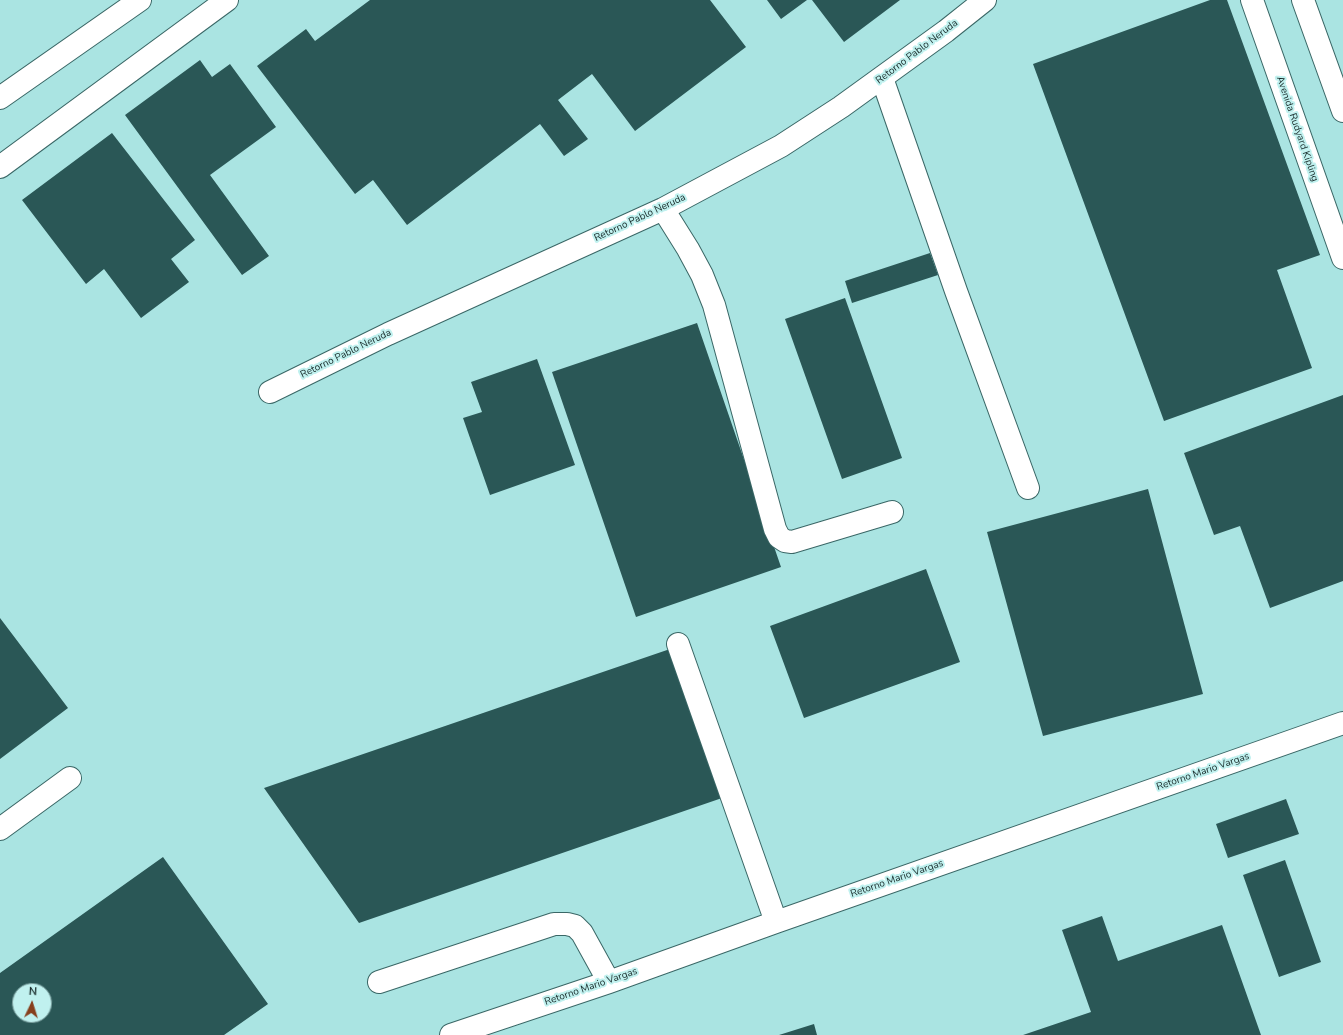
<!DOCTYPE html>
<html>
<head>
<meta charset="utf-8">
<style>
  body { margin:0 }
  #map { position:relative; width:1343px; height:1035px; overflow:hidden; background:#c0f1ef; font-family:"Nunito Sans",sans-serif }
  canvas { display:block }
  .north { position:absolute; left:12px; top:983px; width:40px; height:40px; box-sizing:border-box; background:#c0f1ef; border:1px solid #7da2a1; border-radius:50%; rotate:4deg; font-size:11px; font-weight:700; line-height:16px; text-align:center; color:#192c2b }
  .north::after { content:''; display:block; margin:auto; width:14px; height:18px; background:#863f1d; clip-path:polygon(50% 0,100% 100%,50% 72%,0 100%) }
</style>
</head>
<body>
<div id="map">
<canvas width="1343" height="1035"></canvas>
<div class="north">N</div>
</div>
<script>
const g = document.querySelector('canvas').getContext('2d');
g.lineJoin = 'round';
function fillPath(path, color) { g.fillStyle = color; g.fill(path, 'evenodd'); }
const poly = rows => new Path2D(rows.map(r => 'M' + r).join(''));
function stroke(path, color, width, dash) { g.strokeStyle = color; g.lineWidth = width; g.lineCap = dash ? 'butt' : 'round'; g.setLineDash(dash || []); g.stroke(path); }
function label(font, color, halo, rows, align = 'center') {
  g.font = font + ' "Nunito Sans",sans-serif'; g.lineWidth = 4; g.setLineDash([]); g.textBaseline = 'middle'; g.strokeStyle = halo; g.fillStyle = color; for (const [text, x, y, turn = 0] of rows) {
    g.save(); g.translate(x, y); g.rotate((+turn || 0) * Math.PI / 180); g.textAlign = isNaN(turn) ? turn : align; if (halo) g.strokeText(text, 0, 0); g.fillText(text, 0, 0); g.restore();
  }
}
fillPath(poly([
  [0,0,1343,0,1343,1035,0,1035],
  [20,991,44,991,44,1015,20,1015]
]), '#aae4e2');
fillPath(poly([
  [370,0,710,0,746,47,635,131,592,74,558,100,588,139,564,156,540,124,407,225,373,180,355,194,257,66,306,29,315,41],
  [767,0,807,0,781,19],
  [812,0,900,0,844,42],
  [1210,0,1227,0,1320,255,1277,270,1312,368,1164,421,1033,64],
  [200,60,212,77,230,64,276,127,210,175,269,256,242,275,125,115],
  [112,133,195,240,171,259,189,282,141,318,104,269,86,284,22,200],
  [930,253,938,275,852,303,845,281],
  [845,298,902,458,842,479,785,319],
  [697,323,781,567,636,617,552,372],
  [537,359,575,465,490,495,463,418,482,412,471,382],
  [1343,395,1343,581,1270,608,1240,526,1214,535,1184,453],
  [1148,489,1203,694,1043,736,987,532],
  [926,569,960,662,804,718,770,626],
  [0,618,68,708,0,759],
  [670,649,722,798,359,923,264,788],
  [1286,799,1299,834,1228,858,1216,824],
  [163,857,268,1004,224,1035,0,1035,0,973],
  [20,991,44,991,44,1015,20,1015],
  [1285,860,1321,962,1279,977,1243,875],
  [1102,916,1118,961,1222,925,1261,1035,1099,1035,1095,1023,1099,1035,1023,1035,1091,1012,1062,930],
  [814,1024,817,1035,779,1035]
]), '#2a5756');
const minor = poly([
  [1252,0,1343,258],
  [1303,0,1343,111],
  [882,78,956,291,1028,488],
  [0,98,140,0],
  [0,167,227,0],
  [663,209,688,249,702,275,714,305,775,529,779,537,785,541,792,542,892,512],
  [270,392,388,334,663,209,781,146,841,107,946,31,985,0],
  [678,644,776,922],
  [0,829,70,778],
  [379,982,554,924,567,924,575,926,582,933,609,982],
  [451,1035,609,982,776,922,1343,723]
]);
stroke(minor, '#3a6766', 24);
stroke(minor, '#fff', 22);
label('10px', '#192c2b', '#c0f1ef', [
  ["Retorno Pablo Neruda",917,52,-37],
  ["Avenida Rudyard Kipling",1297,129,71],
  ["Retorno Pablo Neruda",640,218,-25],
  ["Retorno Pablo Neruda",346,354,-26],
  ["Retorno Mario Vargas",1203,772,-19],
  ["Retorno Mario Vargas",897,879,-19],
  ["Retorno Mario Vargas",591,987,-19]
]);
</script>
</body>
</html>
